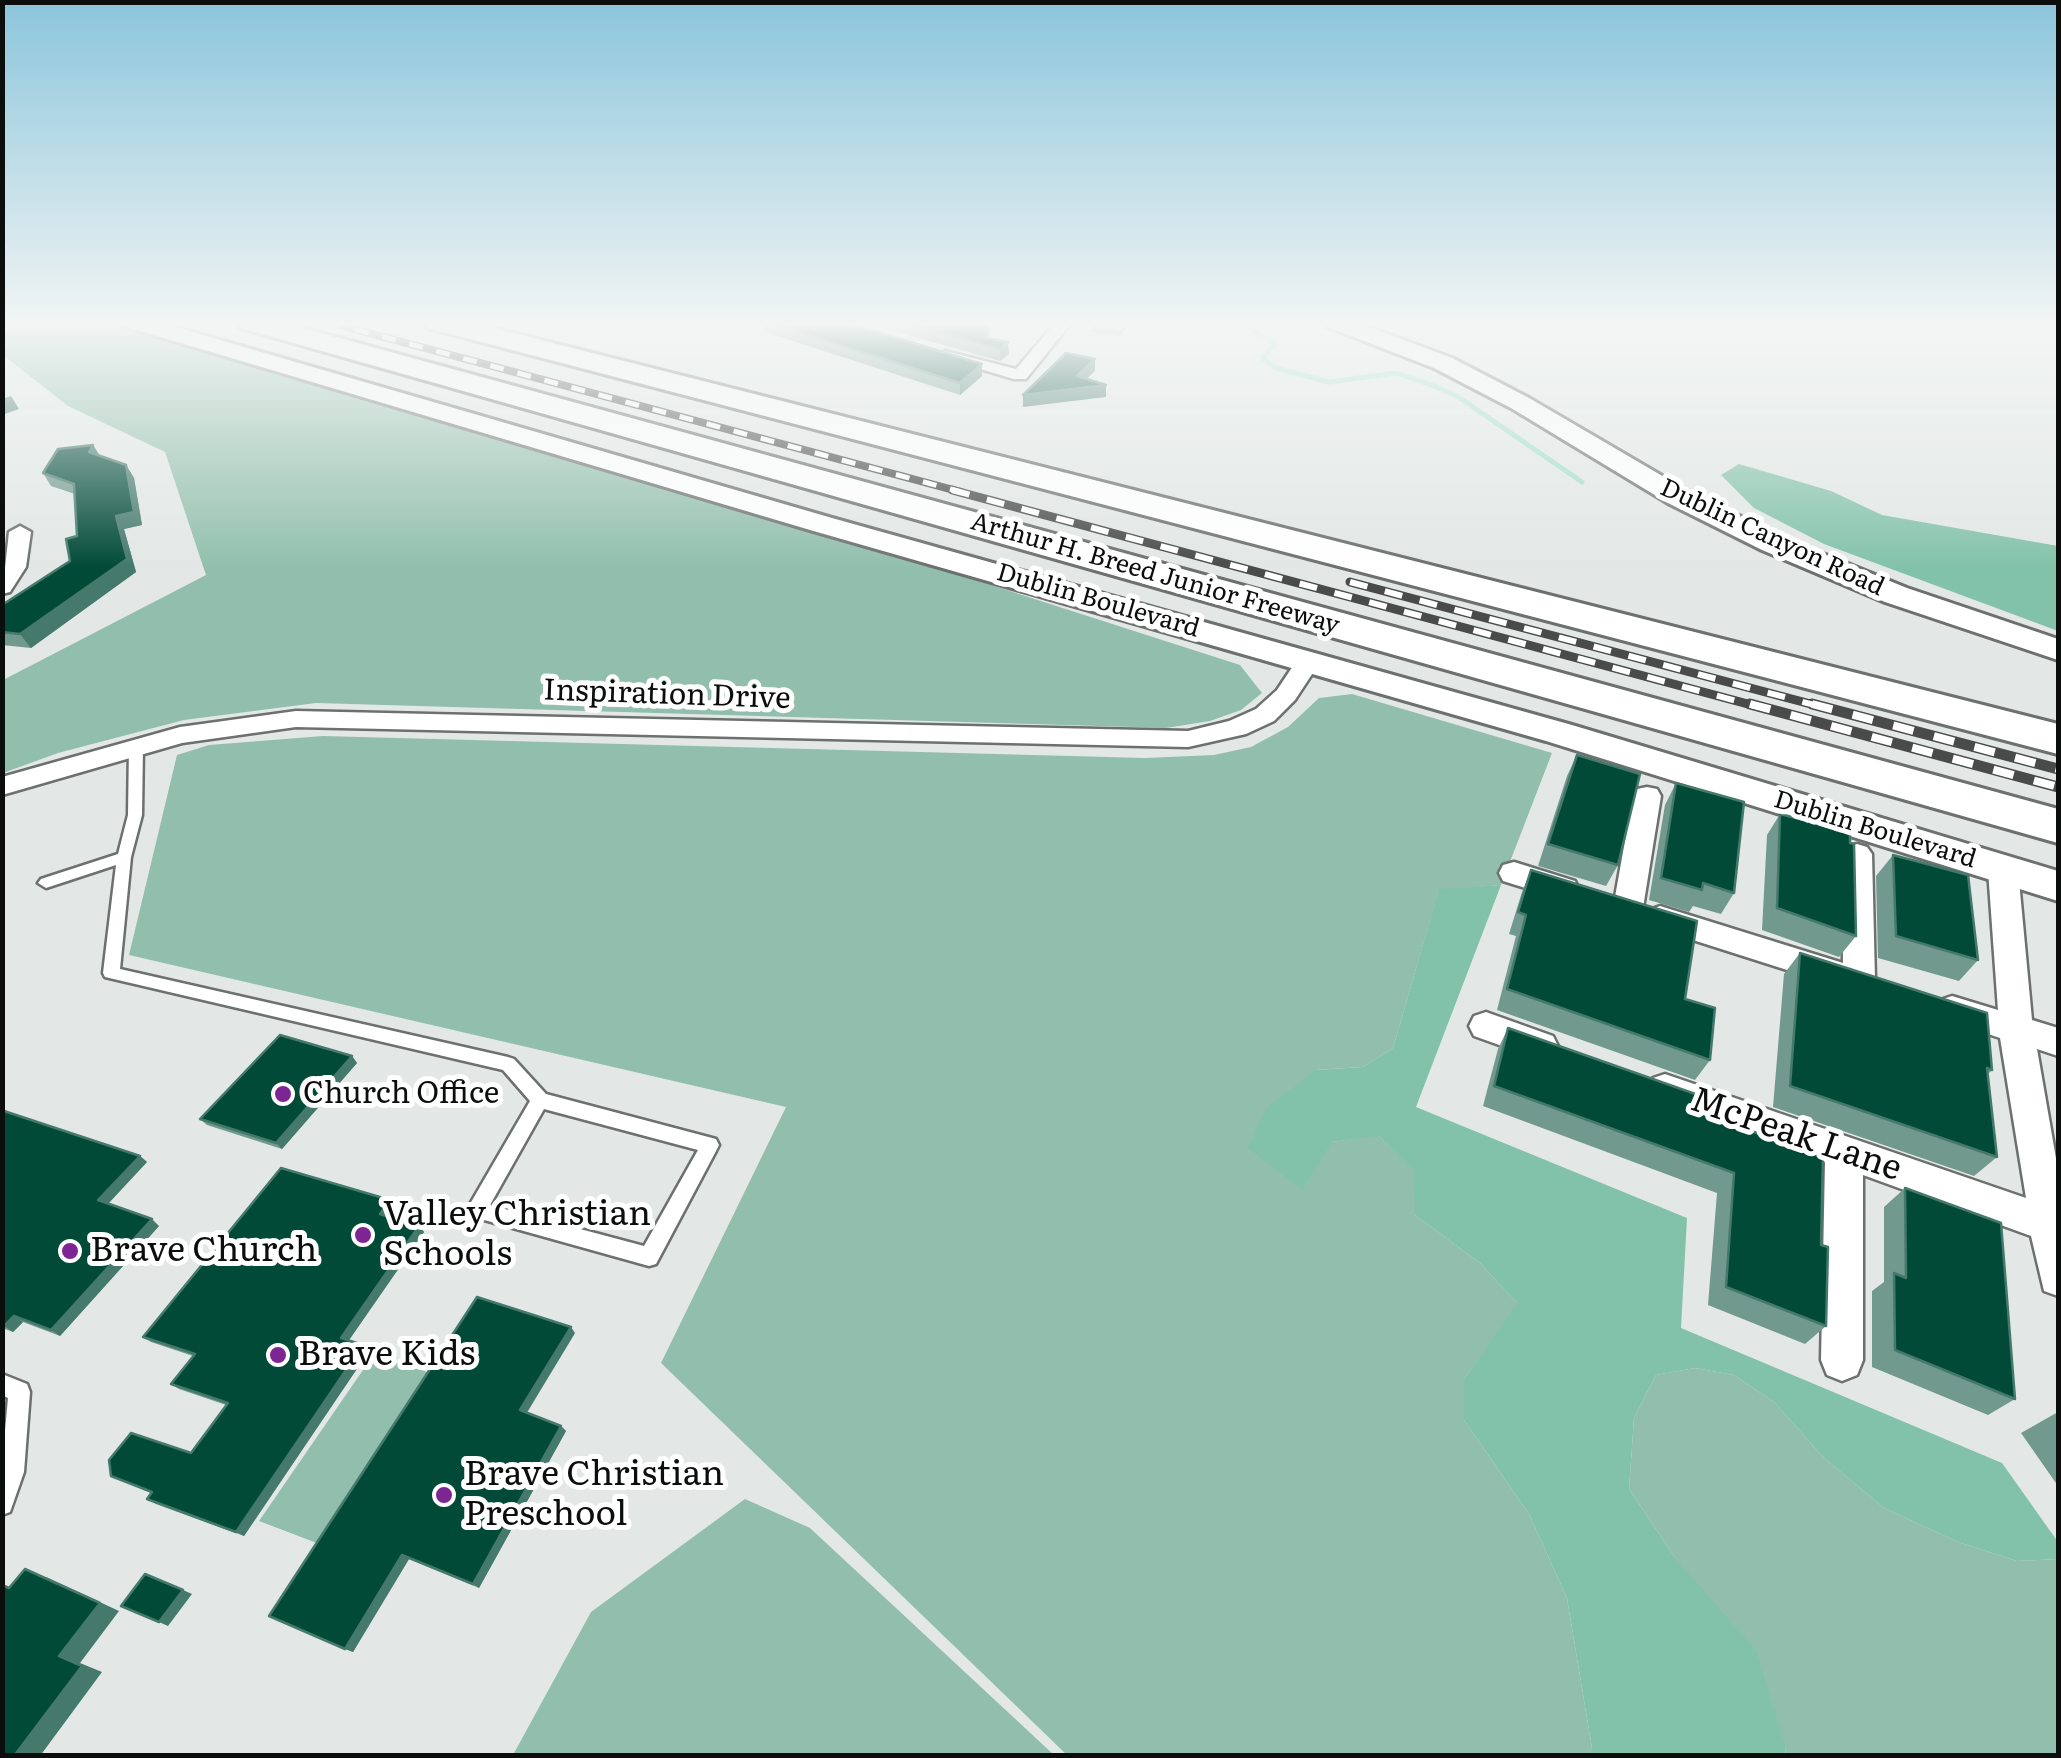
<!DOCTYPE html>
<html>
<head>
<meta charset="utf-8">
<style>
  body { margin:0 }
  #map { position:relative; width:2061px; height:1758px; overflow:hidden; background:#e3e8e6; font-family:Literata,serif }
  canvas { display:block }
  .frame { position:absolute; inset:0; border:5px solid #0c0d0d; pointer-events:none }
</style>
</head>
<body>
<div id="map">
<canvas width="2061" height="1758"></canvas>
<div class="frame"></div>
</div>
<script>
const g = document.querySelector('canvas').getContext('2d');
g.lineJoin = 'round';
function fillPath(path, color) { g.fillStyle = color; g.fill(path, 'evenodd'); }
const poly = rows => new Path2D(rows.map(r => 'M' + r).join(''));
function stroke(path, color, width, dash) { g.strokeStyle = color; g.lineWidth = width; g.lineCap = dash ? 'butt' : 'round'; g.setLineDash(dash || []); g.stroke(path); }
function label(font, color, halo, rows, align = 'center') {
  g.font = font + ' Literata,serif'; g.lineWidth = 10; g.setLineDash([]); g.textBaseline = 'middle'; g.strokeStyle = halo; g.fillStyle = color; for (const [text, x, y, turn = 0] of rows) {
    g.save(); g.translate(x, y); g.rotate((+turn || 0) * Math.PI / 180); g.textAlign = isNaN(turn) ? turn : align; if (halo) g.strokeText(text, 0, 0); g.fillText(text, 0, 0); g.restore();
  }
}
fillPath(poly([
  [3,322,108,322,991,585,1240,665,1262,693,1241,710,1210,721,1166,728,316,703,184,720,58,753,3,773,3,680,206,575,165,452,68,406,3,355],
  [1352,694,1552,753,1501,885,1439,890,1393,1048,1363,1067,1315,1070,1332,1142,1378,1135,1415,1170,1415,1215,1480,1263,1518,1304,1464,1379,1464,1420,1529,1514,1567,1598,1592,1748,1589,1755,1067,1755,661,1363,786,1107,129,955,177,755,209,745,323,736,1145,758,1214,755,1251,747,1288,727,1319,698],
  [374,1354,433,1374,322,1545,259,1521],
  [1695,1368,1734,1375,1774,1402,1823,1457,1884,1508,1958,1542,2017,1561,2058,1559,2058,1755,1784,1755,1786,1748,1676,1559,1629,1489,1634,1418,1656,1375],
  [745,1499,810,1528,1054,1755,513,1755,591,1612]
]), '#92bfad');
fillPath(poly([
  [1739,464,1831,491,1882,515,2058,546,2058,631,1824,544,1754,508,1721,475],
  [1501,885,1416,1107,1687,1218,1681,1328,2002,1463,2058,1542,2058,1559,2017,1561,1958,1542,1884,1508,1823,1457,1774,1402,1734,1375,1695,1368,1656,1375,1634,1418,1629,1489,1676,1559,1756,1650,1786,1748,1784,1755,1589,1755,1592,1748,1567,1598,1529,1514,1464,1420,1464,1379,1517,1303,1480,1263,1415,1215,1414,1170,1379,1136,1332,1142,1302,1190,1248,1148,1266,1108,1315,1070,1363,1067,1393,1048,1439,889]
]), '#83c2aa');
stroke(poly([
  [1241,322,1273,342,1274,346,1262,358,1276,368,1329,382,1396,373,1434,386,1457,396,1582,482]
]), '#a0dfc7', 5);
const lane = poly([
  [136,741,143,745,142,815,131,857,120,969,508,1057,514,1059,546,1094,716,1139,719,1145,716,1151,656,1264,649,1266,470,1216,467,1210,470,1204,530,1101,503,1070,105,977,103,973,116,865,46,888,38,883,41,879,118,854,128,815,129,745,136,741],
  [544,1109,698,1150,644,1246,490,1205,544,1109],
  [2,1374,27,1384,30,1392,24,1472,10,1512,2,1515,2,1463,8,1398,2,1395,2,1374]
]);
const street = poly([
  [1056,322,1072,322,1026,379,1014,379,937,356,945,351,1016,369,1056,322],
  [20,526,31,532,26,567,10,592,2,594,9,532,20,526],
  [1308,655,1320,662,1295,700,1274,721,1246,734,1188,747,296,727,182,743,2,795,2,777,180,727,296,711,1188,731,1229,721,1256,709,1277,690,1299,657,1308,655],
  [1647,787,1657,789,1661,796,1643,908,1639,916,1628,919,1617,916,1613,908,1633,796,1637,789,1647,787],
  [1857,844,1867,847,1872,854,1875,980,1871,989,1859,993,1847,989,1843,979,1831,984,1649,926,1645,918,1649,910,1660,906,1843,963,1842,854,1847,847,1857,844],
  [2003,859,2014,862,2018,870,2032,1020,2058,1028,2058,1056,2037,1049,2058,1170,2058,1296,2044,1291,2031,1236,1863,1175,1863,1360,1857,1375,1842,1381,1827,1375,1821,1360,1825,1162,1653,1100,1647,1089,1653,1078,1665,1074,2026,1198,2000,1038,1940,1018,1935,1009,1940,1000,1952,996,1998,1010,1988,870,1992,862,2003,859],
  [1514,862,1575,881,1579,889,1575,897,1564,900,1503,881,1499,873,1503,865,1514,862],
  [1486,1012,1553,1036,1558,1046,1553,1056,1541,1060,1474,1036,1469,1026,1474,1016,1486,1012]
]);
const secondary = poly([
  [124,322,158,322,832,518,1572,725,2058,871,2058,901,1546,741,810,530,127,327,124,322],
  [1325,322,1356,322,1452,358,1529,398,1688,491,1784,538,1907,588,2058,639,2058,660,1885,602,1762,550,1668,503,1511,408,1434,368,1328,327,1325,322]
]);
const highway = poly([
  [237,322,281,322,2058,809,2058,843,241,328,237,322],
  [424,322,470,322,2058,724,2058,754,428,328,424,322]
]);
stroke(lane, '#6c706e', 5);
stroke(street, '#6c706e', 5);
stroke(secondary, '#6c706e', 6);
stroke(highway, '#6c706e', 6);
fillPath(lane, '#fff');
fillPath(street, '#fff');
fillPath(secondary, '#fff');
fillPath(highway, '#fff');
const railFar2 = poly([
  [328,322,961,492]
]);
const railFar1 = poly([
  [952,490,1759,707],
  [1350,582,1822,707]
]);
const rail = poly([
  [1750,704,2058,787],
  [1812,704,2058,769]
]);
stroke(railFar2, '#484b4a', 8);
stroke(railFar1, '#484b4a', 9);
stroke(rail, '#484b4a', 11);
stroke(railFar2, '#fff', 5, [14]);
stroke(railFar1, '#fff', 6, [18]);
stroke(rail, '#fff', 8, [21]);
fillPath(poly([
  [764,322,845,322,982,376,960,395,765,332],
  [861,322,991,322,988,338,1009,354,1000,361],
  [1007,322,1044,322,1039,326],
  [1091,322,1130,322,1120,336,1090,332],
  [93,445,100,456,126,465,134,478,142,525,124,529,136,572,31,648,2,645,2,605,70,561,77,536,75,494,51,486,43,473],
  [1577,755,1618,865,1606,886,1538,866,1567,776],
  [1676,783,1734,893,1721,914,1693,906,1689,912,1649,900,1665,805],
  [1780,814,1856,936,1839,957,1762,930,1767,835],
  [1893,855,1978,960,1959,981,1878,958,1876,876],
  [1531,870,1685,999,1710,1060,1695,1080,1497,1010,1516,936,1509,934,1522,892],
  [1800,953,1992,1070,1988,1074,1997,1157,1974,1176,1773,1107,1784,974],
  [1508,1028,1700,1113,1821,1245,1826,1326,1805,1344,1708,1305,1717,1193,1483,1106,1498,1049],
  [352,1056,357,1063,282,1149,207,1125,200,1119],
  [2,1113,140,1156,147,1162,108,1204,159,1226,60,1336,23,1322,13,1332,2,1328],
  [1905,1188,2015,1399,1988,1415,1872,1367,1872,1291,1884,1282,1884,1207],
  [396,1206,388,1216,419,1226,424,1232,349,1340,363,1345,369,1351,244,1536,156,1504,147,1499,151,1493,111,1476,191,1453,226,1405,179,1389,171,1384,193,1356,151,1342,143,1337],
  [575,1333,527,1413,561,1426,566,1431,479,1588,409,1559,353,1652,269,1616],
  [2058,1412,2058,1486,2021,1433]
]), '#72998e');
fillPath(poly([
  [1122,322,1130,322,1120,336,1121,324],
  [1008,342,1009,354,1000,361,1000,349],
  [1095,359,1095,371,1077,388,1077,376],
  [982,364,982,376,960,395,960,383],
  [1106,385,1106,397,1023,407,1023,395],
  [11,396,19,409,2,415,2,399],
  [93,445,101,458,89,452],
  [126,465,134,478,142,525,124,529,136,572,31,648,20,634,116,516],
  [352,1056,357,1063,282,1149,276,1143],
  [140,1156,147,1162,105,1207,98,1200],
  [390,1200,396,1206,385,1220,380,1214],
  [152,1219,159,1226,60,1336,51,1330],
  [419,1226,424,1232,347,1343,341,1338],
  [14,1316,23,1322,13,1332,4,1326],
  [571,1327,575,1333,525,1415,520,1410],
  [363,1345,369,1351,244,1536,236,1532],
  [561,1426,566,1431,479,1588,473,1584],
  [402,1555,409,1559,353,1652,345,1649],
  [46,1577,119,1611,80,1663,102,1672,40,1756,14,1756,59,1656],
  [183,1590,192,1594,168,1626,159,1622]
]), '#45796c');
const building = poly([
  [767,322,845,322,982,364,960,383,767,322],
  [901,322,989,322,986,338,1008,342,1000,349,901,322],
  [1066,353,1095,359,1077,376,1106,385,1023,395,1066,353],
  [93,445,89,452,126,465,134,512,116,516,127,559,20,634,2,632,2,605,70,561,66,539,77,536,74,484,43,473,58,449,93,445],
  [1577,755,1640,774,1618,865,1548,844,1577,755],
  [1676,783,1744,802,1734,893,1703,883,1702,890,1661,878,1676,783],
  [1780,814,1850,832,1850,843,1854,844,1856,936,1777,908,1780,814],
  [1893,855,1968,875,1978,960,1896,936,1893,855],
  [1531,870,1697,921,1685,999,1715,1008,1710,1060,1507,989,1526,915,1518,912,1531,870],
  [1800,953,1987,1013,1992,1070,1987,1068,1997,1157,1790,1086,1800,953],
  [1508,1028,1701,1096,1700,1113,1823,1156,1821,1245,1828,1247,1826,1326,1726,1287,1734,1173,1494,1086,1508,1028],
  [280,1035,352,1056,276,1143,200,1119,280,1035],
  [4,1111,140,1156,98,1200,152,1219,51,1330,14,1316,4,1326,2,1326,2,1113,4,1111],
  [281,1168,390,1200,380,1214,419,1226,341,1338,363,1345,236,1532,147,1499,152,1492,111,1476,109,1460,131,1433,191,1453,228,1403,171,1384,195,1354,143,1337,281,1168],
  [1905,1188,2001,1223,2015,1399,1895,1350,1894,1273,1906,1278,1905,1188],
  [477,1297,571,1327,520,1410,561,1426,473,1584,402,1555,345,1649,269,1616,477,1297],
  [25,1569,100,1603,59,1656,82,1666,14,1756,2,1756,2,1585,9,1588,25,1569],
  [145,1574,183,1590,159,1622,121,1606,145,1574]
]);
fillPath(building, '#014a37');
stroke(building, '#45796c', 2.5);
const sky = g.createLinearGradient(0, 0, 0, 568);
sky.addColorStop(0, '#8bc5db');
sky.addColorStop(0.57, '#f2f5f4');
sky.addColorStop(1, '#f2f5f400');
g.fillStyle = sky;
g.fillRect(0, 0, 2061, 568);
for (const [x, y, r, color] of [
  [283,1094,10,"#7d2593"],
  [363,1235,10,"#7d2593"],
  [70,1251,10,"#7d2593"],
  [278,1355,10,"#7d2593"],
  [444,1495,10,"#7d2593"]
]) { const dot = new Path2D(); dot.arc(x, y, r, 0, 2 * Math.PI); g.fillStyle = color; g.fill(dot); stroke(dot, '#fff', 4); }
label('25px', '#0c0d0d', '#fff', [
  ["Dublin Canyon Road",1772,538,25],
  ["Arthur H. Breed Junior Freeway",1155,574,16],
  ["Dublin Boulevard",1098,601,16],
  ["Dublin Boulevard",1875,830,17]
]);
label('30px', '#0c0d0d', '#fff', [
  ["Inspiration Drive",667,695,2]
]);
label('30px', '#0c0d0d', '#fff', [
  ["Church Office",303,1094]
], 'left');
label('35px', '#0c0d0d', '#fff', [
  ["McPeak Lane",1796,1135,19]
]);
label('35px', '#0c0d0d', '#fff', [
  ["Valley Christian",383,1215],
  ["Schools",383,1255],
  ["Brave Church",90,1251],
  ["Brave Kids",298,1355],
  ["Brave Christian",464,1475],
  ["Preschool",464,1515]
], 'left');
</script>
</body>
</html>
